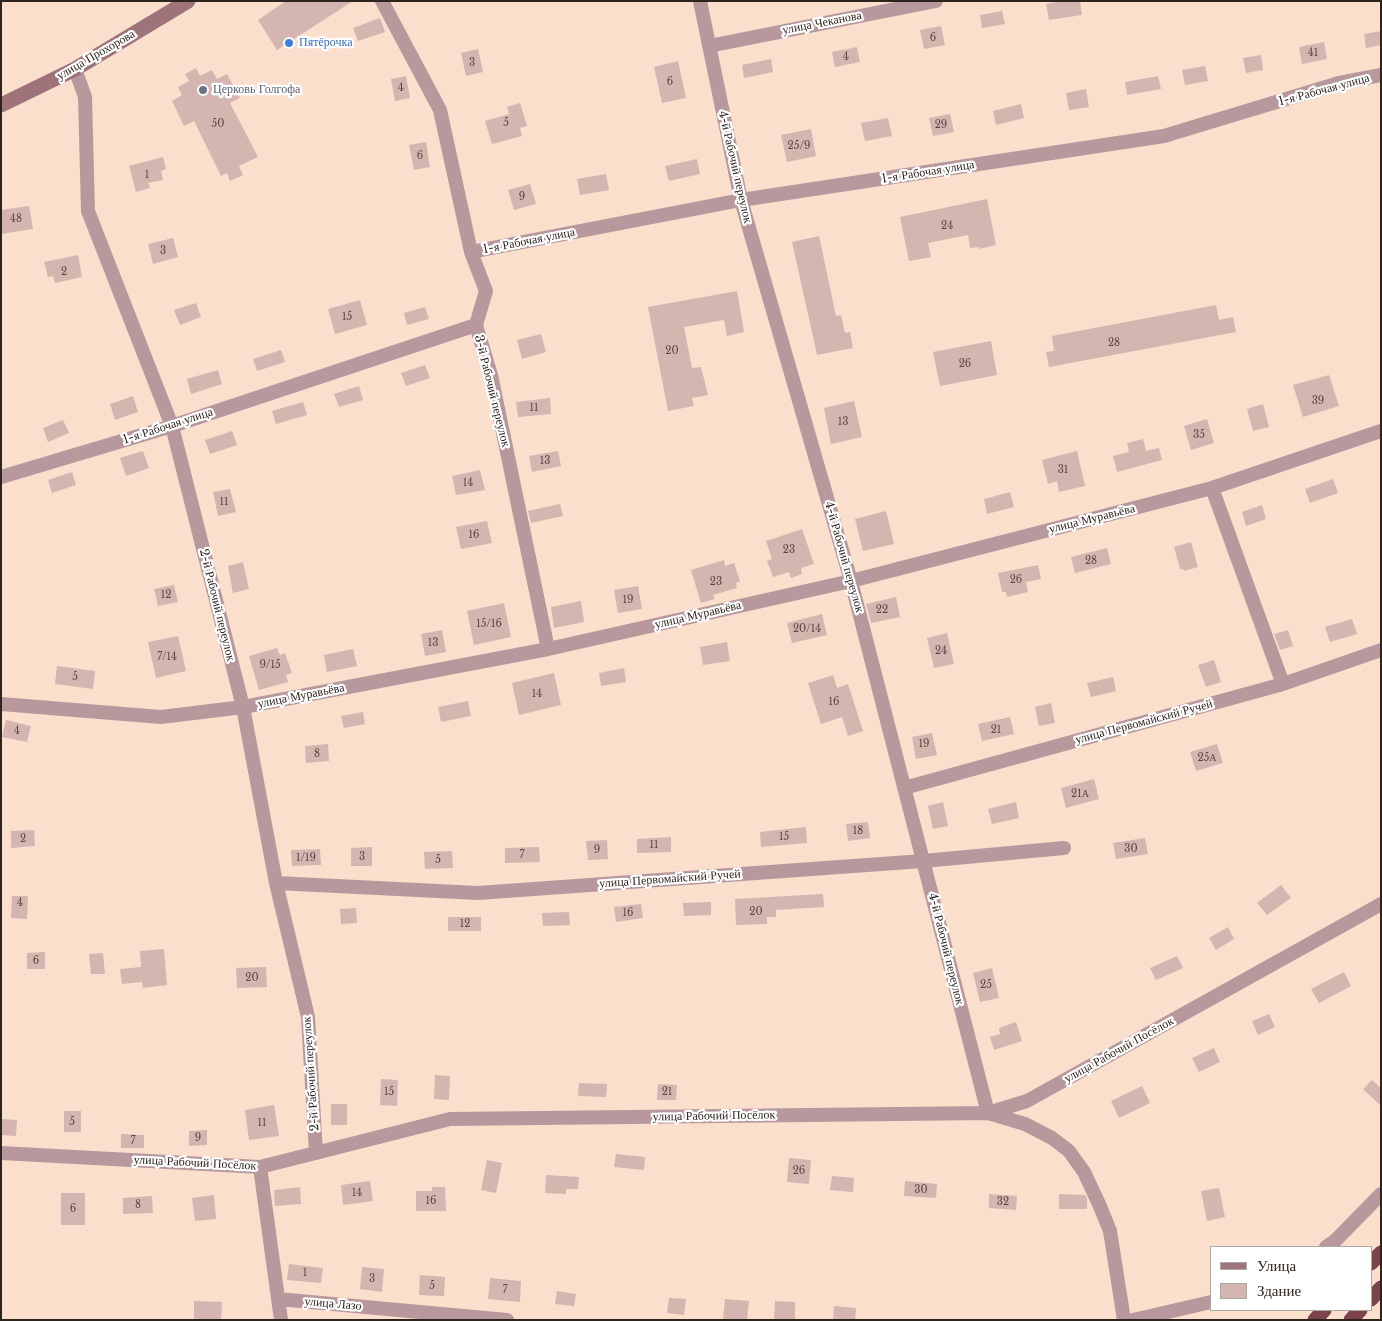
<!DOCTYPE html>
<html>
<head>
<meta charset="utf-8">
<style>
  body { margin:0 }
  #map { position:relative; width:1382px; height:1321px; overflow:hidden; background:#fadfcd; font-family:"Libre Baskerville",serif }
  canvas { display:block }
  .frame { position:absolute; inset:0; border:2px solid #2e241e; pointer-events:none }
  .legend { position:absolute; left:1210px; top:1246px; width:162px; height:65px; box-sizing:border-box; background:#fff; border:1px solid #aba7a5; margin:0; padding:6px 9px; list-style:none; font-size:15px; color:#2e241e }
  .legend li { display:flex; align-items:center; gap:10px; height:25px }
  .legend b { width:25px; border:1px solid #aba7a5 }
</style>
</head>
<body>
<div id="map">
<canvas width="1382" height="1321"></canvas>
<div class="frame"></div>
<ul class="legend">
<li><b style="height:6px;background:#9e747a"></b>Улица</li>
<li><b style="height:14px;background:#d5b5af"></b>Здание</li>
</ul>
</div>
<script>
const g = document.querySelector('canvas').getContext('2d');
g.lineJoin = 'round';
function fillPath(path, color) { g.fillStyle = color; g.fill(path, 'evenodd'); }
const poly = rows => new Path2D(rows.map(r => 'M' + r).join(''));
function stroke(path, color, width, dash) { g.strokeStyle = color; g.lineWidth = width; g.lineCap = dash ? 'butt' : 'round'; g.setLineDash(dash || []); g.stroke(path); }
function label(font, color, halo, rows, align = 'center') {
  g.font = font + ' "Libre Baskerville",serif'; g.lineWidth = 4.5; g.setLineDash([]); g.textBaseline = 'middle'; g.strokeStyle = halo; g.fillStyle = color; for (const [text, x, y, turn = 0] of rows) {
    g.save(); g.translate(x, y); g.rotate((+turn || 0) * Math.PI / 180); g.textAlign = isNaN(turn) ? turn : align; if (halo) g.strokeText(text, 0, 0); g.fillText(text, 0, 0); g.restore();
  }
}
fillPath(poly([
  [286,1,353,1,277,50,258,20],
  [1062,1,1080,1,1082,15,1049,20,1046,4],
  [1002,11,1005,24,982,28,980,15],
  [380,18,385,32,358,41,353,28],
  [941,26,945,45,924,49,920,30],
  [1381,31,1381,45,1366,48,1364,34],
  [1324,42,1327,59,1302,64,1299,47],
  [857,47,860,62,835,67,832,52],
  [478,49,483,72,466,76,461,53],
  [1261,55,1263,70,1246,73,1243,58],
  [771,59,773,72,744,78,742,65],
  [678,61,686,98,662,103,654,67],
  [1205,66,1208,81,1185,85,1182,70],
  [196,68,200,76,212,70,217,79,227,74,240,98,230,103,258,157,239,166,243,175,230,181,227,173,221,176,194,121,184,126,172,101,182,95,178,87,189,81,185,74],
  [406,76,410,98,395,101,391,79],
  [1158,76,1161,89,1127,95,1125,82],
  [1086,89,1089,107,1069,110,1066,93],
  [520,103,527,126,520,128,522,136,492,144,485,121,509,114,507,107],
  [1021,104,1024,118,996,125,993,111],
  [950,114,954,132,933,136,929,118],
  [888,118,892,136,865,141,861,123],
  [811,129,816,156,787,162,781,135],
  [426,142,430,167,414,170,409,145],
  [163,157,166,169,161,171,163,180,148,183,150,188,136,192,129,166],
  [697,159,700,174,669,181,665,166],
  [606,174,609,190,580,195,577,179],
  [530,184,536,204,514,210,508,190],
  [987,199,996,245,979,249,979,247,970,248,968,235,928,243,931,257,909,261,900,217],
  [29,206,33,229,1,234,1,210],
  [819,236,836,316,841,315,845,333,850,332,853,348,817,355,792,242],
  [173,238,178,257,153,264,148,244],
  [78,255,82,277,55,283,53,276,48,277,44,262],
  [737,291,744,332,727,336,724,320,684,327,692,368,701,367,708,395,692,398,694,406,668,411,648,307],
  [360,300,367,325,335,334,328,309],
  [196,303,201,317,180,325,174,310],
  [1216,305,1219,320,1233,317,1236,332,1049,367,1046,352,1054,351,1052,336],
  [425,307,429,319,407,325,404,313],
  [541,334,546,352,522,359,517,340],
  [991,341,997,375,940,386,933,352],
  [281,350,285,362,257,371,253,359],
  [425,365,430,378,406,386,401,373],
  [218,370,222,384,191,394,187,379],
  [1329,375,1339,406,1303,417,1293,385],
  [359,386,363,400,339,407,334,394],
  [133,396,138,412,115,420,110,404],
  [550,398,551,414,518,417,516,402],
  [854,401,862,437,831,444,824,408],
  [303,402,307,415,276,424,272,411],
  [1263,404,1269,427,1253,431,1247,409],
  [1207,419,1214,443,1191,450,1184,426],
  [63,420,69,433,48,442,43,428],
  [232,431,237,445,210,454,205,440],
  [1143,439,1146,451,1159,448,1162,460,1117,472,1113,456,1129,452,1127,443],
  [143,451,149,468,126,476,120,458],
  [558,451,561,466,532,472,529,456],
  [1077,451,1085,486,1059,492,1057,481,1048,484,1042,460],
  [480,470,485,490,456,495,452,476],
  [72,472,76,485,52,493,48,480],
  [1333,479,1338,493,1310,503,1305,489],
  [230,489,236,512,218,516,213,492],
  [1010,492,1014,507,987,514,984,499],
  [560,504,563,516,531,523,528,511],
  [1262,505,1266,519,1246,526,1242,512],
  [886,511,894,544,863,551,855,519],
  [487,521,492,543,461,549,456,527],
  [802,529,814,564,801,568,802,574,791,578,789,572,773,577,767,561,772,559,766,541],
  [1191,542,1198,567,1184,571,1183,569,1180,569,1174,547],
  [1107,548,1111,564,1075,573,1071,557],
  [724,560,725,566,734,563,740,581,736,583,737,588,713,595,715,599,701,603,691,570],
  [243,562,249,589,233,593,228,566],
  [1038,565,1041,579,1026,582,1028,592,1007,597,1006,592,1002,592,998,573],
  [174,585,178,602,158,606,154,589],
  [638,586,642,609,618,613,614,590],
  [896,597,900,617,871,623,866,604],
  [581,601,584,622,554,628,551,607],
  [504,603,511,637,474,645,467,611],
  [822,614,827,635,792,643,787,623],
  [1352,619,1357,634,1330,642,1325,627],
  [442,630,446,652,425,656,421,634],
  [1288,630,1293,646,1280,650,1274,634],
  [947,633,954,664,934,668,927,638],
  [178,636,186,671,156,678,148,642],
  [727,642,730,661,703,665,700,647],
  [277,648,280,655,285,653,292,673,286,675,288,682,259,690,249,656],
  [353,649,357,666,327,672,324,655],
  [1214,660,1221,682,1206,687,1198,665],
  [57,666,95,671,93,689,55,684],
  [624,668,626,682,601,686,599,673],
  [554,673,561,705,519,715,512,683],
  [833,675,837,688,848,684,863,731,848,736,842,717,821,724,808,683],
  [1113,677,1116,691,1091,697,1087,683],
  [468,701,471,716,441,722,438,707],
  [1051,703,1055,723,1039,726,1035,707],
  [363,712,365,724,344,728,341,716],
  [1010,717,1014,734,982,741,978,724],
  [6,720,31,726,27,742,2,737],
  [932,733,937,755,916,759,912,737],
  [328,744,329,761,306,763,305,746],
  [1217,744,1223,763,1196,771,1190,752],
  [1094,779,1099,799,1066,808,1061,788],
  [943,802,948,826,933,829,928,806],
  [1016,802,1019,818,992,824,988,809],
  [868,822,870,838,848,841,846,824],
  [806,827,807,843,761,847,760,832],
  [34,830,35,846,11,848,11,831],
  [671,837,671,852,637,853,637,839],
  [1145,838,1148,854,1116,859,1113,843],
  [607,840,608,859,588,860,586,841],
  [372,847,372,866,351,866,351,848],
  [539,847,540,862,505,863,505,848],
  [320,849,321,865,292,866,291,850],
  [452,851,453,868,425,869,424,852],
  [1281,885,1291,898,1267,915,1257,903],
  [823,894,824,907,776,910,776,917,767,917,767,924,736,925,735,899],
  [12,896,28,896,27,919,11,918],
  [711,902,711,915,684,916,683,903],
  [641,904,643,918,616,922,614,907],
  [356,908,357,923,341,924,340,909],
  [569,912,570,925,543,926,542,913],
  [448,917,481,917,481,931,448,931],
  [1228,927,1234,939,1216,950,1209,938],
  [164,949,167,985,143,988,142,982,122,984,120,969,141,967,140,951],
  [45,952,45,969,27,969,27,953],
  [103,953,105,974,91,974,89,954],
  [1177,956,1183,968,1156,980,1150,968],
  [266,967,267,987,237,988,236,968],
  [992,968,999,998,980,1002,973,973],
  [1344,972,1351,986,1319,1003,1311,989],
  [1269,1014,1275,1027,1258,1035,1252,1021],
  [1016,1022,1022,1041,994,1050,990,1037,1000,1034,999,1028],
  [1214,1048,1220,1062,1199,1072,1192,1058],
  [435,1075,450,1076,449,1100,434,1099],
  [381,1079,398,1080,397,1106,380,1105],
  [1372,1080,1381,1088,1381,1106,1363,1089],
  [579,1083,607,1084,606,1097,578,1096],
  [658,1084,677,1085,676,1100,657,1100],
  [1142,1086,1150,1103,1119,1118,1111,1101],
  [331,1104,347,1104,347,1125,331,1125],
  [274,1105,279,1136,249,1140,245,1110],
  [64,1111,81,1111,81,1132,64,1132],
  [1,1119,17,1120,16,1136,1,1135],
  [207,1130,207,1145,189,1146,189,1131],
  [121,1134,144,1135,144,1148,121,1148],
  [616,1154,645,1157,644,1170,614,1167],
  [789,1158,811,1160,809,1184,787,1182],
  [487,1160,502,1163,496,1193,481,1190],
  [546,1175,579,1177,578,1189,566,1189,566,1194,545,1193],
  [832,1176,854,1178,853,1192,830,1190],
  [370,1181,373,1201,343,1205,341,1185],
  [905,1181,937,1184,936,1198,904,1196],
  [300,1187,301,1204,275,1206,274,1190],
  [432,1187,445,1187,446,1211,416,1211,416,1191,432,1191],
  [1219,1188,1225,1217,1207,1221,1201,1191],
  [61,1193,85,1193,85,1225,61,1225],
  [989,1194,1017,1196,1016,1210,989,1208],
  [1059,1194,1085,1195,1087,1199,1087,1209,1059,1209],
  [214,1195,216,1219,195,1221,192,1198],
  [152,1196,153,1213,123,1214,123,1198],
  [289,1264,323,1268,321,1283,287,1280],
  [362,1267,384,1269,382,1292,360,1289],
  [420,1275,445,1277,444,1296,419,1295],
  [490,1278,521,1281,520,1302,488,1299],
  [557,1291,576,1294,574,1306,555,1304],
  [669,1298,686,1299,684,1315,667,1313],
  [725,1299,749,1301,747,1320,723,1320],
  [194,1301,222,1302,221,1320,194,1320],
  [775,1301,795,1302,795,1320,774,1320],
  [834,1306,856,1308,855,1320,833,1320]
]), '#d5b5af');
stroke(poly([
  [382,1,440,110,471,252,486,291,476,325,491,375,548,649],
  [700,1,741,200,851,581,988,1113],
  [709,46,936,1],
  [75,69,85,97,88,211,172,426,243,707,276,883,308,1017,316,1153],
  [471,252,741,200,1164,136,1339,83,1381,75],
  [1,477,172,426,476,325],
  [1212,488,1283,684],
  [1,704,161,717,243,707,548,649,851,581,1212,488,1381,431],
  [904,788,1283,684,1381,650],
  [276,883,478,893,923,861,1064,848],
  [988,1113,1025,1124,1052,1138,1069,1151,1084,1172,1099,1204,1110,1231,1124,1320],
  [1,1153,260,1167,450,1119,988,1113,1027,1101,1381,904],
  [260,1167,281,1320],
  [1326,1247,1336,1240,1381,1194],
  [278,1299,507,1320],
  [1133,1320,1211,1302]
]), '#b7999d', 14);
stroke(poly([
  [1,105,75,69,188,1]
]), '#9e747a', 15);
stroke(poly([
  [1371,1263,1381,1253],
  [1371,1299,1381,1288],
  [1315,1320,1324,1310],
  [1351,1320,1360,1310]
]), '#7c434c', 15);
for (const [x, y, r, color] of [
  [289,43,5,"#3f7fe0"],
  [203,90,5,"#6b7280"]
]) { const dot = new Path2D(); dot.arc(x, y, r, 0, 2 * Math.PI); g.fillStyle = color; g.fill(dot); stroke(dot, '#fff', 2); }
label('10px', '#584842', null, [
  ["6",933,38],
  ["41",1313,53],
  ["4",846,57],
  ["3",472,63],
  ["6",670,82],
  ["4",401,88],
  ["5",506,123],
  ["50",218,124],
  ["29",941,125],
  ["25/9",799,146],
  ["6",420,156],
  ["1",147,175],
  ["9",522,197],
  ["48",16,219],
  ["24",947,226],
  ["3",163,251],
  ["2",64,272],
  ["15",347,317],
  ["28",1114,343],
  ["20",672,351],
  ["26",965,364],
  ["39",1318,401],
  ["11",534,408],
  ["13",843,422],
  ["35",1199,435],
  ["13",545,461],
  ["31",1063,470],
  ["14",468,483],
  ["11",224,502],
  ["16",474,535],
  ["23",789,550],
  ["28",1091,561],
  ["26",1016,580],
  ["23",716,582],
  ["12",166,595],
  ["19",628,600],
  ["22",882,610],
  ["15/16",489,624],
  ["20/14",807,629],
  ["13",433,643],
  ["24",941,651],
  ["7/14",167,657],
  ["9/15",270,665],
  ["5",75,677],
  ["14",537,694],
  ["16",834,702],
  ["21",996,730],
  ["4",17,731],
  ["19",924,744],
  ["8",317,754],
  ["25А",1207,758],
  ["21А",1080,794],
  ["18",858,831],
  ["15",784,837],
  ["2",23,839],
  ["11",654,845],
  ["30",1131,849],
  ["9",597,850],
  ["7",522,855],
  ["3",362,857],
  ["1/19",306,858],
  ["5",438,860],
  ["4",20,903],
  ["20",756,912],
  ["16",628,913],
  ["12",465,924],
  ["6",36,961],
  ["20",252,978],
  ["25",986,985],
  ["15",389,1092],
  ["21",667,1092],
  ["5",72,1122],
  ["11",262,1123],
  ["9",198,1138],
  ["7",133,1141],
  ["26",799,1171],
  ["30",921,1190],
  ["14",357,1193],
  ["16",431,1201],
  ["32",1003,1202],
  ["8",138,1205],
  ["6",73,1209],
  ["1",305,1273],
  ["3",372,1279],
  ["5",432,1286],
  ["7",505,1290]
]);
label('12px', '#2e241e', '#fff', [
  ["улица Чеканова",822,23,-11],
  ["улица Прохорова",96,55,-30],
  ["1-я Рабочая улица",1324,90,-15],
  ["4-й Рабочий переулок",735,167,77],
  ["1-я Рабочая улица",928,172,-9],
  ["1-я Рабочая улица",529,241,-11],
  ["3-й Рабочий переулок",492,391,76],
  ["1-я Рабочая улица",168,426,-18],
  ["улица Муравьёва",1092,519,-14],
  ["4-й Рабочий переулок",844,557,74],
  ["2-й Рабочий переулок",217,605,76],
  ["улица Муравьёва",698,615,-13],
  ["улица Муравьёва",301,696,-11],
  ["улица Первомайский Ручей",1144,722,-15],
  ["улица Первомайский Ручей",670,879,-4],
  ["4-й Рабочий переулок",946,949,76],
  ["улица Рабочий Посёлок",1119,1050,-29],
  ["2-й Рабочий переулок",311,1074,-94],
  ["улица Рабочий Посёлок",714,1116,-1],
  ["улица Рабочий Посёлок",195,1163,3],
  ["улица Лазо",333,1304,5]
]);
label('12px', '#366cbe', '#fff', [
  ["Пятёрочка",299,43]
], 'left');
label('12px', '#5b616d', '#fff', [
  ["Церковь Голгофа",213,90]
], 'left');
</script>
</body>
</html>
